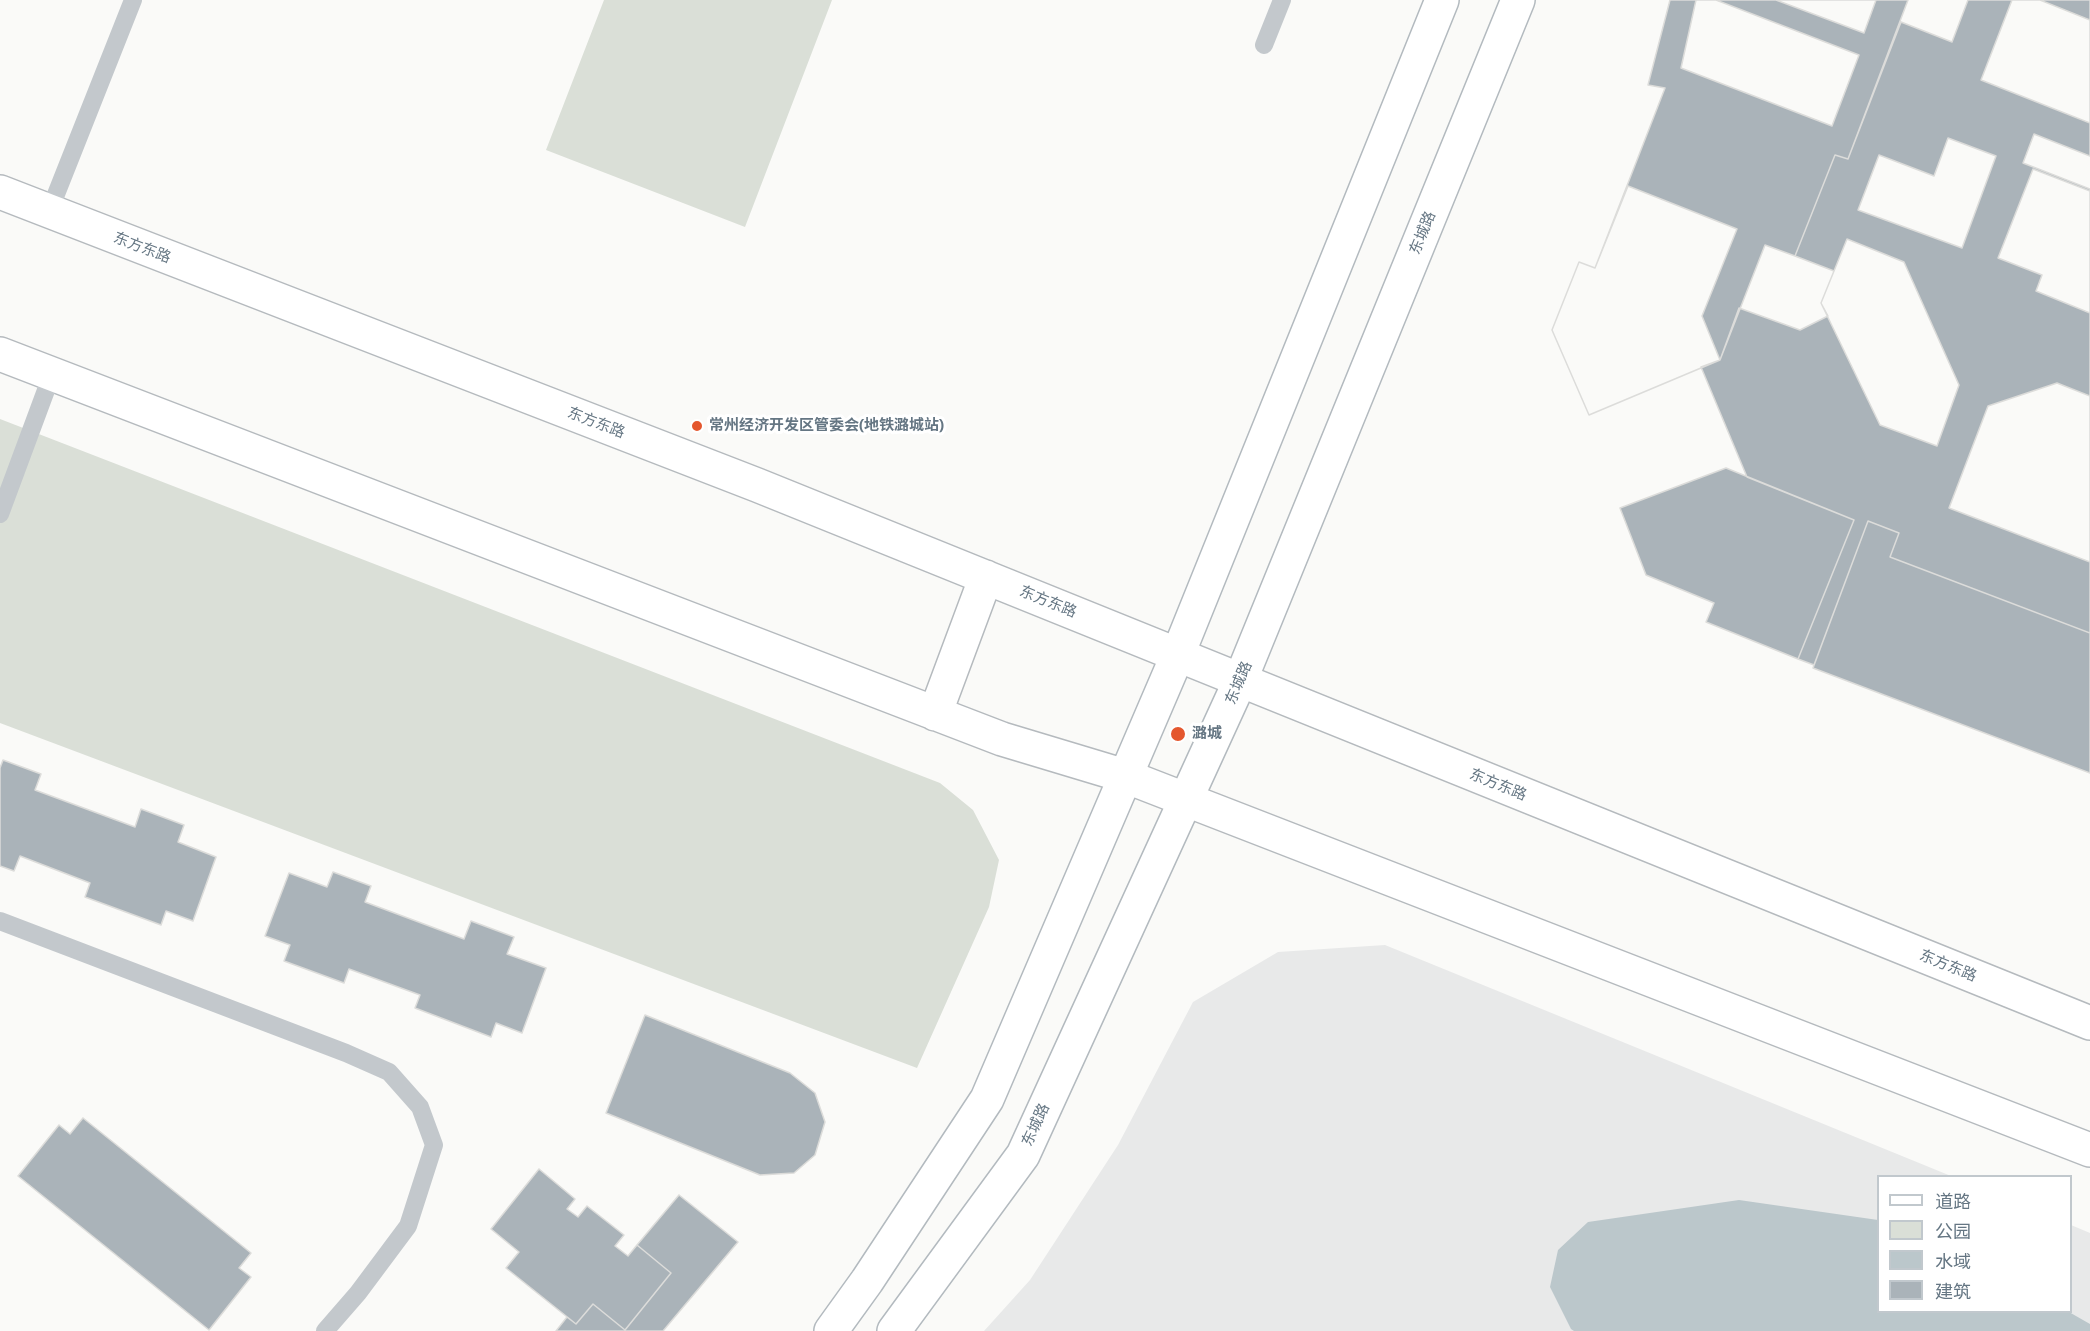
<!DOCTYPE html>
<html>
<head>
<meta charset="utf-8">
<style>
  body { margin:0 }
  #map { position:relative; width:2090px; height:1331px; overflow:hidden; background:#fafaf8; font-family:"IBM Plex Sans","Noto Sans SC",sans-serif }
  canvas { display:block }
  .legend { position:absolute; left:1877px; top:1175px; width:195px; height:138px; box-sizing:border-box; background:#fff; border:2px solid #c1c8cd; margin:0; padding:8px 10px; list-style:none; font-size:18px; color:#657683 }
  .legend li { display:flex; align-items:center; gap:12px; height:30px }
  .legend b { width:30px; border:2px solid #c1c8cd }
</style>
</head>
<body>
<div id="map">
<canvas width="2090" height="1331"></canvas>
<ul class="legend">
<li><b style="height:8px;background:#fff"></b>道路</li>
<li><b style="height:16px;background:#dadfd7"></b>公园</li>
<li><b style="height:16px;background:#bbc7cb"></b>水域</li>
<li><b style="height:16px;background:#aab3b9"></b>建筑</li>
</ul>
</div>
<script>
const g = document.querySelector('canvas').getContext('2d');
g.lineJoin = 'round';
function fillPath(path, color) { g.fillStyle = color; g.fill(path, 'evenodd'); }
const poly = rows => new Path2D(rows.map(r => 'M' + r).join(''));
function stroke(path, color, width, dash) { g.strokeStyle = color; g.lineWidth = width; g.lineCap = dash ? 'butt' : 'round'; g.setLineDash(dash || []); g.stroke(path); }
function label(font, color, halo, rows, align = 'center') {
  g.font = font + ' "IBM Plex Sans","Noto Sans SC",sans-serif'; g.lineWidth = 6; g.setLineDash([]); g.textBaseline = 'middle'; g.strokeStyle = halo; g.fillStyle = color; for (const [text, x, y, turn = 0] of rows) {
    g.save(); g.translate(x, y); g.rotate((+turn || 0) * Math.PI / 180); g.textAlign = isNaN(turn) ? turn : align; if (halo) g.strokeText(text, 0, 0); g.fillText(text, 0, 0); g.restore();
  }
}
fillPath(poly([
  [1385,945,1951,1176,1878,1176,1878,1312,2070,1312,2071,1225,2090,1233,2090,1331,984,1331,1030,1280,1118,1145,1193,1002,1278,952]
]), '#e8e9e9');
fillPath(poly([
  [604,0,832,0,745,227,546,150],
  [0,419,940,783,973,810,999,860,989,907,917,1068,0,723]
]), '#dadfd7');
fillPath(poly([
  [1739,1200,1878,1220,1878,1312,2069,1312,2090,1324,2090,1331,1574,1331,1571,1329,1550,1287,1558,1250,1588,1222]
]), '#bbc7cb');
const building = poly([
  [1670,0,1908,0,1848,159,1835,155,1795,256,1765,245,1720,360,1589,415,1552,330,1579,262,1595,268,1665,88,1648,85,1670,0],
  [1696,0,1716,0,1859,55,1832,126,1681,68,1696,0],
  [1776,0,1876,0,1864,33,1776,0],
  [1968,0,2090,0,2090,156,2034,134,2023,163,2090,189,2090,633,1890,557,1899,533,1868,521,1814,665,1798,659,1854,520,1747,477,1701,367,1720,360,1739,308,1800,330,1828,316,1821,303,1834,271,1795,256,1835,155,1848,159,1901,22,1952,42,1968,0],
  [2012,0,2040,0,2090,20,2090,123,1981,80,2012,0],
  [1948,138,1996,156,1962,248,1858,210,1879,155,1934,176,1948,138],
  [2033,169,2090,191,2090,313,2036,291,2042,275,1998,258,2033,169],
  [1628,186,1737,229,1702,316,1720,360,1589,415,1552,330,1579,262,1595,268,1628,186],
  [1847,239,1904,262,1959,385,1937,446,1880,425,1821,303,1847,239],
  [2057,383,2090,396,2090,562,1949,508,1988,406,2057,383],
  [1726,468,1854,520,1798,659,1706,622,1714,603,1646,575,1620,508,1726,468],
  [1868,521,1899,533,1890,557,2090,633,2090,773,1813,668,1868,521],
  [3,760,41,774,35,790,135,827,141,809,184,825,178,842,216,857,193,921,166,911,161,925,85,897,90,883,20,856,14,871,0,866,0,768,3,760],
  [333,872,371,886,365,902,464,939,471,921,514,937,507,954,546,968,522,1033,496,1023,491,1037,415,1008,420,995,349,969,344,983,284,961,290,945,265,936,289,873,327,887,333,872],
  [645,1015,790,1073,815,1093,825,1122,815,1155,794,1173,760,1175,606,1113,645,1015],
  [83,1118,251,1253,239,1268,251,1277,209,1330,18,1176,59,1125,70,1134,83,1118],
  [539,1169,575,1199,567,1209,578,1217,587,1206,624,1235,615,1246,628,1256,637,1245,671,1273,625,1330,593,1304,576,1324,506,1268,519,1252,491,1229,539,1169],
  [679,1195,738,1242,663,1331,556,1331,567,1317,576,1324,593,1304,625,1330,671,1273,637,1245,679,1195]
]);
fillPath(building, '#aab3b9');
stroke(building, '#dcdcda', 1.5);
const secondary = poly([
  [831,1331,867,1281,987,1099,1178,654,1442,0],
  [894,1331,1023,1155,1240,681,1518,0]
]);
const primary = poly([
  [0,192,757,485,2090,1023],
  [0,354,1002,739,1125,776,2090,1150],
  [935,714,986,577]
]);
stroke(secondary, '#b3babf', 36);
stroke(primary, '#b5babe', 36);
stroke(poly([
  [1264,45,1282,0],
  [49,212,133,0],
  [0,514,52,374],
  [0,921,346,1053,389,1072,420,1107,434,1145,408,1226,358,1293,325,1331]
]), '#c3c8cc', 18);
stroke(secondary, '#fff', 33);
stroke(primary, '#fff', 33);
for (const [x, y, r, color] of [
  [697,426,6,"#e4572e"],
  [1178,734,8,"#e4572e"]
]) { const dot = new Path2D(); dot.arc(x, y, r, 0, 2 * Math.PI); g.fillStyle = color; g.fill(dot); stroke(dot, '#fff', 2); }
label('15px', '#657683', '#fff', [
  ["东城路",1423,233,-68],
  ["东方东路",142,248,21],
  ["东方东路",596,423,21],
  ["东方东路",1048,602,22],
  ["东城路",1239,683,-67],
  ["东方东路",1498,785,22],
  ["东方东路",1948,966,22],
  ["东城路",1036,1125,-65]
]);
label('bold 15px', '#657683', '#fff', [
  ["常州经济开发区管委会(地铁潞城站)",709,426],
  ["潞城",1192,734]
], 'left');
</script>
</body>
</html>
